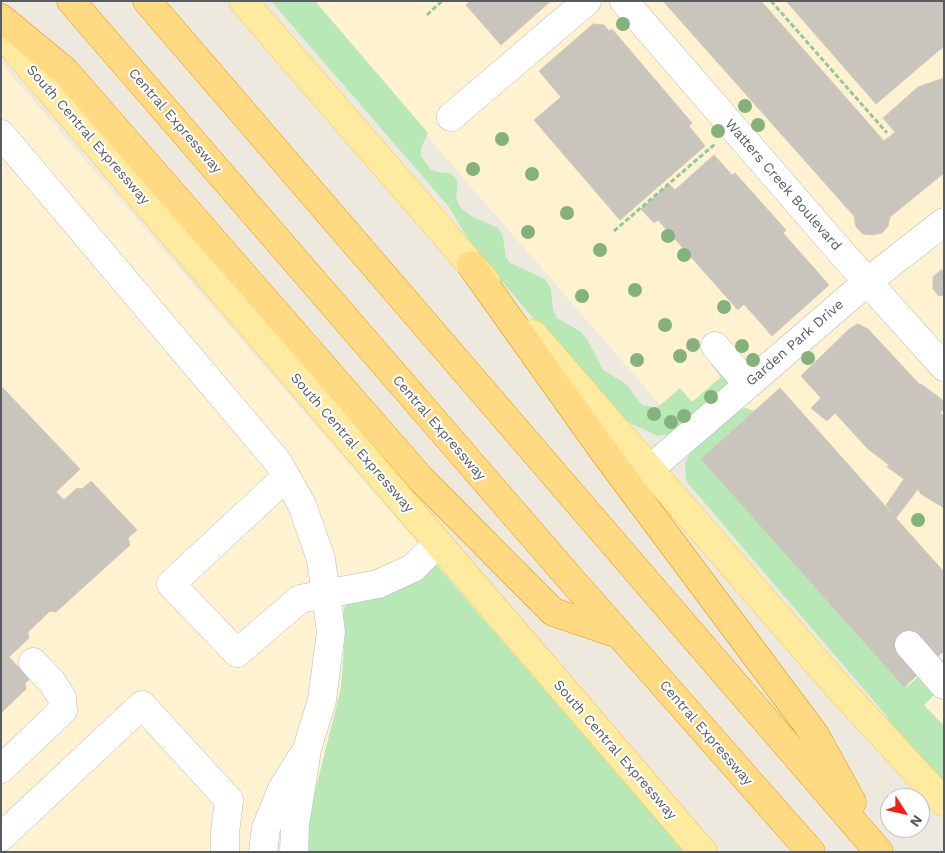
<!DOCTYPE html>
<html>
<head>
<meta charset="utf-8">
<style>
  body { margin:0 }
  #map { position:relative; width:945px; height:853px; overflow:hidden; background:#ede9de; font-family:"Work Sans",sans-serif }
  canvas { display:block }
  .frame { position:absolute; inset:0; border:2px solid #575c61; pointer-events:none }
  .north { position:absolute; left:880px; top:788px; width:50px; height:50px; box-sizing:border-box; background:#fff; border:1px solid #bcbec0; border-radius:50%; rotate:125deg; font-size:14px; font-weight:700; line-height:20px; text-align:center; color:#575c61 }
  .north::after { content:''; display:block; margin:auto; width:18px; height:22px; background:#fa1d16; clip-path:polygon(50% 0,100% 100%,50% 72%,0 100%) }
</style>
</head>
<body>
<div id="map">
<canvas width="945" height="853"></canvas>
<div class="frame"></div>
<div class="north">N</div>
</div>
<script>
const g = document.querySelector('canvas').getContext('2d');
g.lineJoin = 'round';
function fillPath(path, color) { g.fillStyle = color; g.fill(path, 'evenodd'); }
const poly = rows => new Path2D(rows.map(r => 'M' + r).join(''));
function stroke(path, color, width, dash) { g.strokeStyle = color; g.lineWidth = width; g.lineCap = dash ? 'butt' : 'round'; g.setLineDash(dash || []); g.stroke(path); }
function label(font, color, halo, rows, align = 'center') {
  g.font = font + ' "Work Sans",sans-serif'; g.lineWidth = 4; g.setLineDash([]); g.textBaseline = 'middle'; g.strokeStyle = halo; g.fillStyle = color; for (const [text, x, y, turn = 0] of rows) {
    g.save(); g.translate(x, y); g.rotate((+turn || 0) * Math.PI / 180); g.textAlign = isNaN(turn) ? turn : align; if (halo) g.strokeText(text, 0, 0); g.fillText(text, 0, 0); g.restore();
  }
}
fillPath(poly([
  [310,1,944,1,944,732,682,430],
  [1,63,435,563,685,852,1,852]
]), '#fff2d0');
fillPath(poly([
  [271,1,315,1,428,133,421,148,421,156,430,169,438,172,449,173,455,177,458,182,456,198,460,207,471,216,498,228,503,237,506,257,510,263,545,279,551,289,553,310,557,318,580,331,587,339,603,370,626,384,642,405,657,408,680,388,692,402,721,377,711,364,715,361,729,384,670,434,658,436,621,419,476,252,449,207],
  [745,408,755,411,706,455,908,686,919,676,936,693,924,705,944,726,944,786,913,754,885,714,686,481,685,463,690,452,740,409],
  [435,563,685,852,305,852,304,835,341,688,345,634,343,613,347,599]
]), '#b9e8b7');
const building = poly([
  [470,1,551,1,501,45,466,5,470,1],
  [663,1,761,1,884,141,895,132,883,118,918,87,944,78,944,173,890,217,888,226,882,233,873,235,863,234,856,227,854,216,663,1],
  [786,1,944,1,944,46,876,104,786,1],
  [593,24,604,25,609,31,612,29,692,123,689,126,705,146,620,220,534,120,561,97,539,71,593,24],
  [714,155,732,175,735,173,786,230,783,233,829,285,772,336,744,304,738,310,658,220,654,223,641,209,669,184,675,190,714,155],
  [941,270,944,270,944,295,939,296,933,289,933,277,941,270],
  [858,324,868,329,920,385,921,384,944,401,944,408,940,413,944,416,944,508,921,494,918,489,896,518,886,505,904,479,887,467,889,465,868,449,835,413,827,421,811,408,821,398,801,376,849,329,858,324],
  [1,386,80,469,56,492,64,500,77,488,82,489,91,481,137,530,128,538,130,545,56,612,50,611,28,632,29,638,9,657,30,679,25,683,26,689,1,713,1,386],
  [780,388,944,572,944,651,904,687,701,459,780,388]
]);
fillPath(building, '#c9c5bd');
stroke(building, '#d2cabc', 1);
const minor = poly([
  [624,1,846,258,944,367],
  [451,117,587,1],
  [1,134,278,462,302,505,321,559,331,632,322,700,307,749,295,825,294,852],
  [715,346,748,384],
  [650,469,867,282,944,222],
  [286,477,171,584,237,653,300,599,378,584,413,568,438,543],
  [909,645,944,685],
  [1,769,63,710,62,698,52,682,33,662],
  [1,837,142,705,229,800,225,833,225,852],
  [263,852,266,828,282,789,302,757]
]);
const major = poly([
  [243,1,486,282],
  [1,33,703,852],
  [533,334,839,688,944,802]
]);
const highway = poly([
  [71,1,561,568,811,852],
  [147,1,879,852],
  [1,18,65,71,421,479,553,612,618,634],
  [471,265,604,452,815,735,852,802]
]);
stroke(minor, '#b6babf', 29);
stroke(major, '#ffc244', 29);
stroke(highway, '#ea9600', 29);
stroke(poly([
  [771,1,887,133],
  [427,15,442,1],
  [614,231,715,144]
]), '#90c99d', 3, [5, 2.5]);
stroke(minor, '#fff', 28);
stroke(major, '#ffeba0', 28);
stroke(highway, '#ffda82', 28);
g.fillStyle = '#83b27c';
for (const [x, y] of [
  [623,24],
  [745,106],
  [758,125],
  [718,131],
  [502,139],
  [473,169],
  [532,174],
  [567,213],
  [528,232],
  [668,236],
  [600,250],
  [684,255],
  [635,290],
  [582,296],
  [724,307],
  [665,325],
  [693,345],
  [742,346],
  [680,356],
  [808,358],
  [637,360],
  [753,360],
  [711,397],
  [654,414],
  [684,416],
  [671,422],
  [918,520]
]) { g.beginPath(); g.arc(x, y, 7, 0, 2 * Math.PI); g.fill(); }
label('14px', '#575c61', '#fff', [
  ["Central Expressway",175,121,49],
  ["South Central Expressway",88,135,49],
  ["Watters Creek Boulevard",783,185,49],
  ["Garden Park Drive",795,343,-41],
  ["Central Expressway",439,428,49],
  ["South Central Expressway",352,443,49],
  ["Central Expressway",706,733,49],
  ["South Central Expressway",615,750,49]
]);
</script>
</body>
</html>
